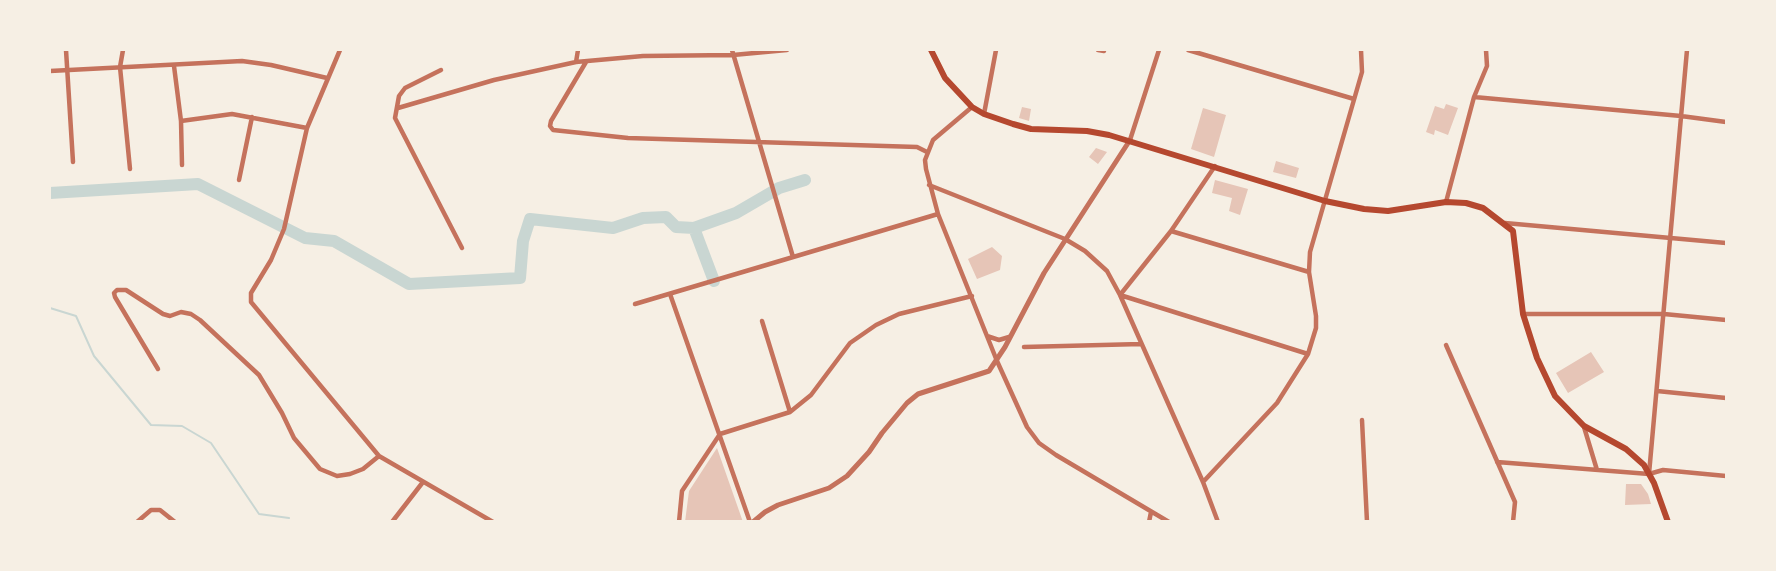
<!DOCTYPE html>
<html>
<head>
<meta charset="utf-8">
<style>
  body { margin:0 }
  #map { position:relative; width:1776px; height:571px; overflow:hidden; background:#f6efe4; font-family:Arial,sans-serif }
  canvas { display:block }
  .frame { position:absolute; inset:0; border:51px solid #f6efe4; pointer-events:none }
</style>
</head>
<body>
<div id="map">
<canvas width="1776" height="571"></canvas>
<div class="frame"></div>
</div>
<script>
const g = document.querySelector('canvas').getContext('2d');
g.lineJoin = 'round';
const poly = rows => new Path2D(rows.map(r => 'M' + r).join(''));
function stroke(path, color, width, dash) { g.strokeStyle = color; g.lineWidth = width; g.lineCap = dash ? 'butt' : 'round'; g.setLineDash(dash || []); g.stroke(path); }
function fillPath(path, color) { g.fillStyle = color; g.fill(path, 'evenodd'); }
stroke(poly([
  [50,308,76,316,94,356,151,425,182,426,211,443,259,514,289,518]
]), '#c9d6d2', 2);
stroke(poly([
  [50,193,198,184,305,238,334,241,409,284,520,278,523,241,530,219,613,228,643,218,666,217,676,227,694,228,736,213,779,188,805,180],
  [694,228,714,281]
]), '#c9d6d2', 12);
fillPath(poly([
  [1446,104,1458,108,1448,135,1435,130,1434,135,1426,132,1435,106,1444,109],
  [1022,107,1031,109,1029,121,1019,118],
  [1203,108,1226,115,1214,157,1191,149],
  [1096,148,1107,152,1098,164,1089,157],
  [1276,161,1299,168,1296,178,1273,172],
  [1215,180,1248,189,1240,215,1229,211,1232,198,1212,193],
  [992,247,1002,256,1000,270,977,279,968,259],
  [1591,352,1604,372,1568,393,1556,373],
  [717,448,743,522,685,522,689,491],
  [1626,484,1641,484,1648,494,1651,504,1625,505]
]), '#e6c5b7');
stroke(poly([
  [66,50,73,162],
  [123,50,120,67,130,169],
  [340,50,307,128,284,229,271,260,251,293,251,302,379,456,493,522],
  [732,50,793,257],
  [1098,50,1104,51],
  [1188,50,1354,99],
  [576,62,578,50],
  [586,62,551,121,550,126,553,130,628,138,917,147,927,152],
  [174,66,181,121,182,165],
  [441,70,405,88,399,96,395,118,462,248],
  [50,71,242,61,271,65,327,78],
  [1474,97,1681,116,1726,122],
  [972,107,933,140,925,160,926,169,938,214,997,361,1027,427,1039,443,1056,455,1169,522],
  [398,108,494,80,576,62,643,56,733,55,787,50],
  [984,114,996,50],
  [181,121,232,114,307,128],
  [1130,140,1159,50],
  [1215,166,1171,231,1120,295,1308,354],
  [239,180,252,117],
  [929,185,1065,239,1085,251,1107,271,1120,295,1203,482,1218,522],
  [1446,202,1474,97,1487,66,1486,50],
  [1505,223,1726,243],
  [1171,231,1309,272],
  [670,294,750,522],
  [635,304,938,214],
  [1523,314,1664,314,1726,320],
  [762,321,790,412],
  [987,336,999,340,1009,337],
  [1446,345,1515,502,1513,522],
  [1024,347,1141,344],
  [158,369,115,297,114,293,117,290,126,290,163,314,170,316,181,312,191,314,200,320,259,375,282,413,294,438,320,469,337,476,350,474,363,469,379,456],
  [1657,391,1726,398],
  [1362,420,1367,522],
  [1584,427,1597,470],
  [1497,462,1649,474,1663,470,1726,476],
  [1649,474,1687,50],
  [1203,482,1277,403,1308,354,1316,328,1316,316,1309,272,1310,252,1362,72,1361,50],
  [137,522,151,510,160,510,175,522],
  [392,522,423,482],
  [679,522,682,491,720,434,790,412,811,395,850,343,876,325,899,314,972,296],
  [1149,522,1151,512]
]), '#c5725c', 4.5);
stroke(poly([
  [753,522,765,512,778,505,829,488,847,476,869,452,882,433,907,403,918,394,989,371,1005,347,1044,273,1130,140]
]), '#c5725c', 5);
stroke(poly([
  [931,50,945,78,972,107,984,114,1013,124,1031,129,1087,131,1109,135,1325,201,1364,209,1388,211,1446,202,1466,203,1483,208,1513,231,1523,314,1537,358,1555,396,1584,426,1626,449,1644,465,1654,483,1668,522]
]), '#b5482f', 6);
</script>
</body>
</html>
